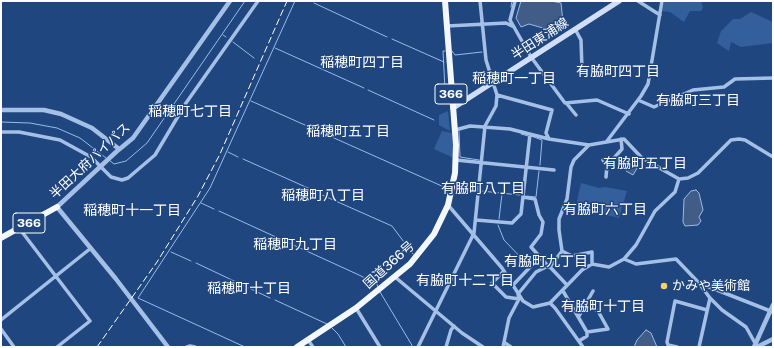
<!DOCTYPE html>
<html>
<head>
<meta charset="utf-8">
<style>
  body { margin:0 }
  #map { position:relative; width:774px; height:348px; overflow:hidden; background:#20467f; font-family:"Public Sans",sans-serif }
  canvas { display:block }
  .frame { position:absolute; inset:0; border:2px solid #fff; pointer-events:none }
</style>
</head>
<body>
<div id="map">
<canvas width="774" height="348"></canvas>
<div class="frame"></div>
</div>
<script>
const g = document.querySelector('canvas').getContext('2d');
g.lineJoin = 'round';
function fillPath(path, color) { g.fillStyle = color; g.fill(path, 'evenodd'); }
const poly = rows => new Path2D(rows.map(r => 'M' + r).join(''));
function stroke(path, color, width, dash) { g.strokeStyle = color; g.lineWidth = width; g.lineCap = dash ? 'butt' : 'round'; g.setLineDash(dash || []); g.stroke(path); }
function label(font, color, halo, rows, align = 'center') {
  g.font = font + ' "Public Sans","Noto Sans JP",sans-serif'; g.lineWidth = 3; g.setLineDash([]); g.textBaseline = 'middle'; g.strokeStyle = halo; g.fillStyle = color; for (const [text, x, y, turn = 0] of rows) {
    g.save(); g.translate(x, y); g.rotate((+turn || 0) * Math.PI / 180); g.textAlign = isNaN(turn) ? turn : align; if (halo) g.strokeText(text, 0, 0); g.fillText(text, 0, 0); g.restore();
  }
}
fillPath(poly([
  [664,1,701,1,703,8,701,11,690,11,684,22,670,12,662,11],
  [751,12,773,22,773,43,741,47,731,42,729,51,717,43,721,31,733,19,740,19],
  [448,111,450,131,439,125,439,115],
  [442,131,452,133,454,158,434,149],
  [581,183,599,188,605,187,627,191,619,218,579,208,577,201]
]), '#345f9d');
const water = poly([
  [521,1,551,1,561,3,563,22,557,26,543,28,529,24,521,27,516,18,521,1],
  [632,160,639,165,633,175,626,171,632,160],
  [696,190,699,193,703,210,699,217,701,221,698,225,685,226,683,222,684,199,691,191,696,190],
  [646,330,651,333,657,347,634,347,637,340,646,330]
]);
fillPath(water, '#415d87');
stroke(water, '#99bbe9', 1);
stroke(poly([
  [314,3,387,37],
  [511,7,512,1],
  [223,35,226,37],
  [392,39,444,62],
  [233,42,254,58],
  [275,48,364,88],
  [445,51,443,51,445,89],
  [452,51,455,55,482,52],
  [368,90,434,120],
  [251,101,444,187,449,188],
  [1,122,30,123,57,128,80,138,106,158],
  [459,131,460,157,479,160],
  [521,134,528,136],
  [531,136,542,140,540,165],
  [228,152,238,157],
  [243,159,317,192],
  [109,160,114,164,126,161,147,143,245,1],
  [455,188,475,190],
  [481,191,520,195],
  [322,195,392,226,413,254],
  [526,196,536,197,539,171],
  [201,203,214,209],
  [219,211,359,275,377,284,378,287],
  [499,219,502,194],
  [498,225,504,240,528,265],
  [171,252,191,261],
  [196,263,270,298],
  [380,292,413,347],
  [275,300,327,324],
  [332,328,338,334,346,347],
  [245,347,138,298,210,188,295,1]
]), '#99bbe9', 1);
stroke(poly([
  [515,1,510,20,531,57,565,103,597,100,629,114],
  [638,1,660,15],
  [447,26,506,23,514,27],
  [575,29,581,40,582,69],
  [497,95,552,110,546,133,549,139],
  [638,100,654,107,693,90,724,87,735,79,773,78],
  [567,104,576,115],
  [455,130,470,126,510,129,549,139,589,145,624,139,642,158,679,179,688,178,698,173,731,140,739,139,745,140,773,157],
  [1,132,19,132,60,140,91,157,111,177,122,180,128,178,155,155,186,103,258,1],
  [607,141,641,96,648,84,662,1],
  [589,145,574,160,571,167,567,199,559,219,559,230,562,251,572,256,592,252,592,264],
  [456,160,554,170],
  [603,160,607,166],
  [606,177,607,166,622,149,621,139],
  [523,197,535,199,539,215,543,222,541,234,531,247,548,266],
  [448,205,502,268,523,301,533,307,550,303,582,270,592,264,609,267,624,259,636,245,655,211,675,192,679,179],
  [476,220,512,223,521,214,530,134],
  [19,228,90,321,57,347],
  [624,259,636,264,676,259,698,282,710,298,699,347],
  [550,267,567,285],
  [504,271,492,283,506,297,519,299],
  [395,277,462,333,483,347],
  [699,283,773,312],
  [513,285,534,263,541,259],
  [563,291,587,332],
  [710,298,722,310,746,327,755,343],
  [550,303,555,308,583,347],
  [356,308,380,347],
  [579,316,593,291],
  [1,320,91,248],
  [1,329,14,347],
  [308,340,313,347],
  [579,341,587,336,587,332,608,329,598,311,586,304],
  [505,343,511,347],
  [187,347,190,346,195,347],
  [418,347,474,233,485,126,496,106,497,95,486,60,480,1],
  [446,347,451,330,454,326],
  [503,347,509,318,519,299,518,294,536,272,546,267,550,267,562,251],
  [677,347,668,345,667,342,675,301,707,310]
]), '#a5c0e7', 3.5);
stroke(poly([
  [1,110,44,110,61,114,92,128,119,149],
  [168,347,116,279,57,207,116,152,133,138,230,1],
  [754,347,773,305],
  [757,347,773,339]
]), '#a5c0e7', 4.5);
stroke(poly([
  [453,108,619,1]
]), '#d0dff6', 5.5);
stroke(poly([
  [1,238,57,207],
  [297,347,356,308,410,264,434,234,448,205,455,173,456,145,445,1]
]), '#f3f7fe', 6);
stroke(poly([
  [97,347,157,262,198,196,220,154,287,1]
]), '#fff', 1, [7, 3]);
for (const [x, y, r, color] of [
  [664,286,4,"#f5d266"]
]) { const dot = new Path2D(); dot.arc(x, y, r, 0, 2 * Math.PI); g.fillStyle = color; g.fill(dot); stroke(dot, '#20467f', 1.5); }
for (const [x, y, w] of [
  [451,94,32],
  [29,223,32]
]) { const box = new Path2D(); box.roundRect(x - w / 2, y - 10, w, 20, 3); g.fillStyle = '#20467f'; g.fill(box); stroke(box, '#fff', 1); }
label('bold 12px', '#fff', null, [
  ["366",451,94],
  ["366",29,223]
]);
label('13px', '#fff', '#20467f', [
  ["半田東浦線",540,39,-33],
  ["半田大府パイパス",90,161,-43],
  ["国道366号",389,265,-42]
]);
label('13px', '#fff', '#20467f', [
  ["かみや美術館",672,286]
], 'left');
label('14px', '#fff', '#20467f', [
  ["稲穂町四丁目",362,63],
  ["有脇町四丁目",618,72],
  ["稲穂町一丁目",514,79],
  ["有脇町三丁目",698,101],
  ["稲穂町七丁目",190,112],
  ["稲穂町五丁目",348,132],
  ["有脇町五丁目",645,164],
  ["有脇町八丁目",483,189],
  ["稲穂町八丁目",323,196],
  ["有脇町六丁目",605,210],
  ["稲穂町十一丁目",132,211],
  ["稲穂町九丁目",295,245],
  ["有脇町九丁目",546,262],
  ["有脇町十二丁目",465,281],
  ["稲穂町十丁目",249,289],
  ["有脇町十丁目",603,307]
]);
</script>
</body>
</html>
